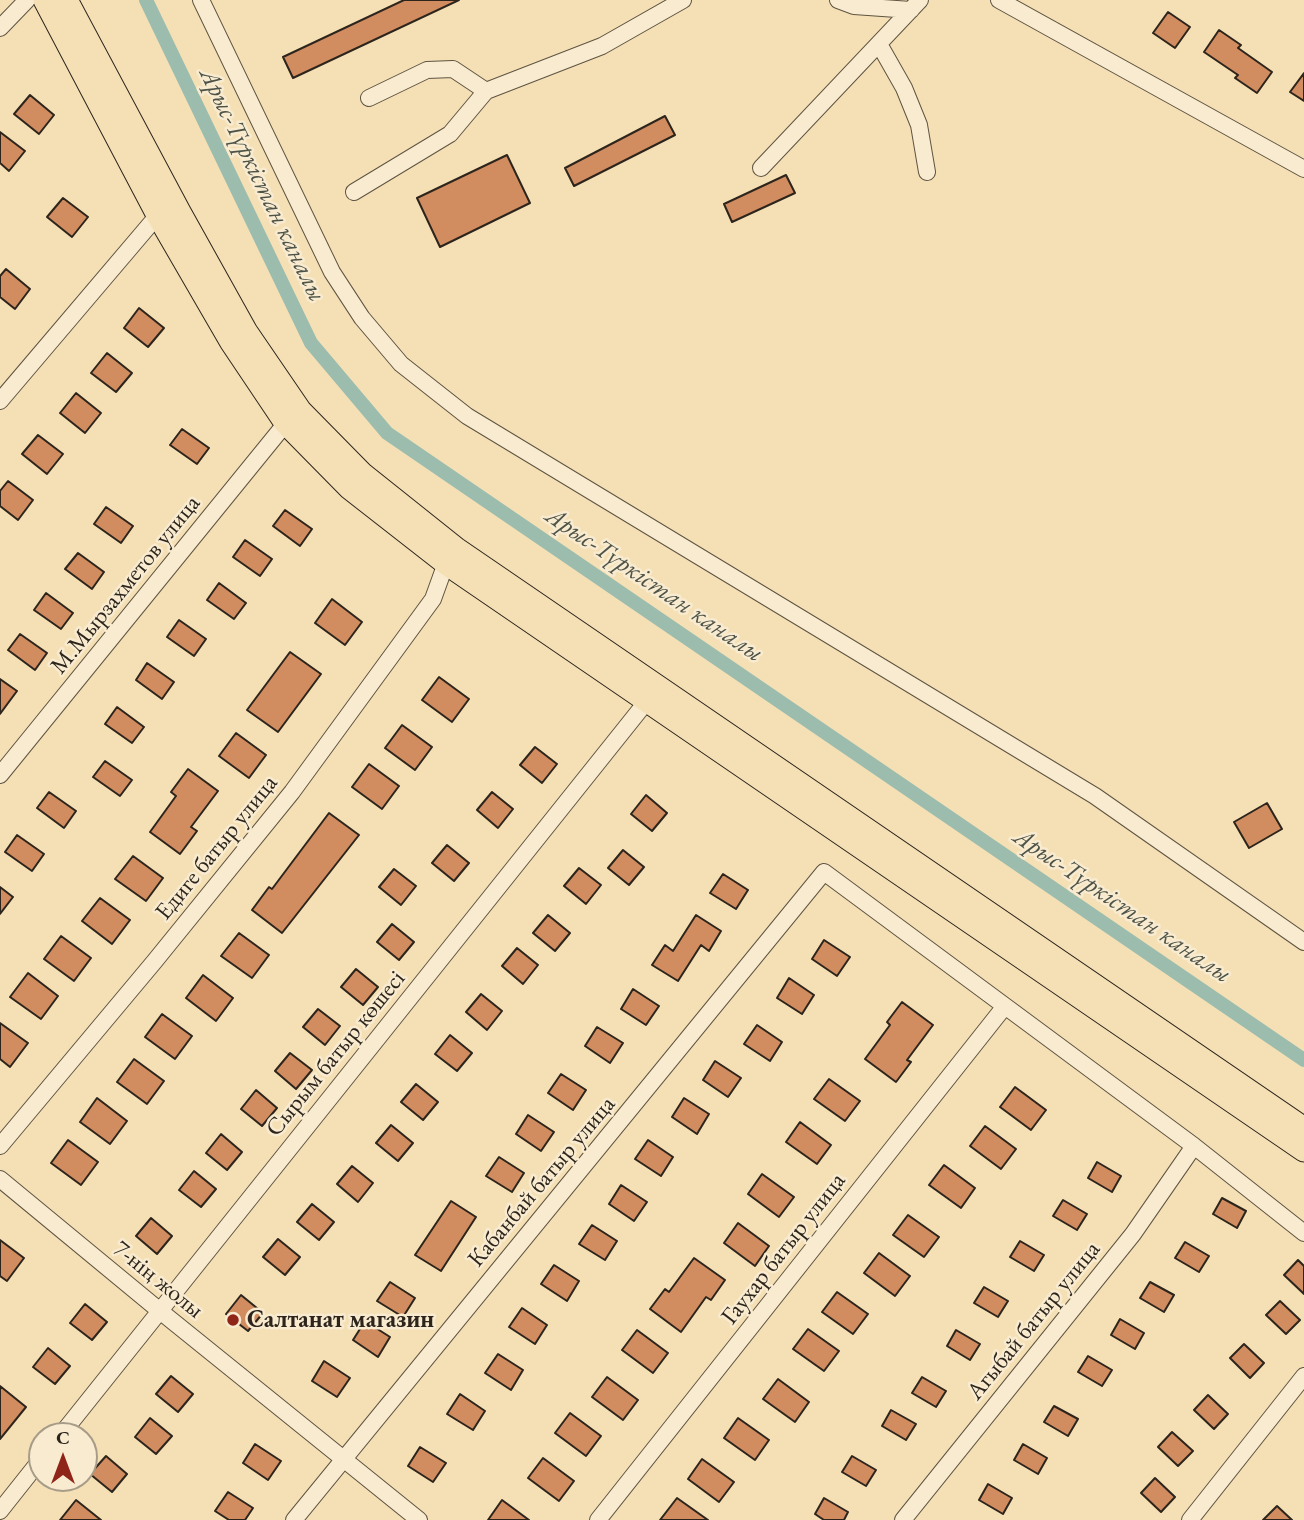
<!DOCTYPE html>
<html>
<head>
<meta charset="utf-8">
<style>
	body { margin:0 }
	#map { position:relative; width:1304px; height:1520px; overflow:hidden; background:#f5e0b6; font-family:"EB Garamond",serif }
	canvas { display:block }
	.north { position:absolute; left:28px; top:1422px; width:70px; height:70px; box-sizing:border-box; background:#f8ebd0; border:2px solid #a79c88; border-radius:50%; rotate:0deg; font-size:19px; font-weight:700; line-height:28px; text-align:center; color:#2d251c }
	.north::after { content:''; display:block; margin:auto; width:24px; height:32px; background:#8f2418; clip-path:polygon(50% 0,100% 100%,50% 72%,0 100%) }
</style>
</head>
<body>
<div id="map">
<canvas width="1304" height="1520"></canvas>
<div class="north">С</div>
</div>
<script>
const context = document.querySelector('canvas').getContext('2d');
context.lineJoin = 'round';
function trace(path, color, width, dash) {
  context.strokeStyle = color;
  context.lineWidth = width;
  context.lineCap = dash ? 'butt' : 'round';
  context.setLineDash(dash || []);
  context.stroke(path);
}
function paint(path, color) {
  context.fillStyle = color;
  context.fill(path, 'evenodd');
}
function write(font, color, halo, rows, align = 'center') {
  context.font = font + ' "EB Garamond",serif';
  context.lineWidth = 5;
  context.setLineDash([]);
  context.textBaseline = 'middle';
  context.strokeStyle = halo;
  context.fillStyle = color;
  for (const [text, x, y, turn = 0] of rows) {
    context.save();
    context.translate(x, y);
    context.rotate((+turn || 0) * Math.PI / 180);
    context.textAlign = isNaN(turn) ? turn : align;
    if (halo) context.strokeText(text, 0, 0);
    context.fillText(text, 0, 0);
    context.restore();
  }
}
const canal = new Path2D(`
	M146 0 311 343 387 433 1304 1060`);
const building = new Path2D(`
	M404 0H459L293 78 283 57Z
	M1168 12 1190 27 1175 48 1153 33Z
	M1219 30 1241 45 1238 48 1272 72 1257 93 1235 78 1238 75 1204 52Z
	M1304 73V101L1290 92Z
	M30 95 54 115 39 134 14 114Z
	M665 116 675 135 574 186 565 168Z
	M0 132 25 151 9 171 0 163Z
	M507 155 530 203 440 247 417 198Z
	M786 175 795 193 732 222 724 204Z
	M63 198 88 217 72 237 47 217Z
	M6 269 30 289 15 309 0 297V276Z
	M139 308 164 328 148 347 124 328Z
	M107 353 132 373 116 392 91 373Z
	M76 393 101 413 85 433 60 413Z
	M182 429 209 448 197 464 170 445Z
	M38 435 63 454 47 474 22 454Z
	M8 481 33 500 18 520 0 506V491Z
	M106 507 133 526 121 543 94 524Z
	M285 510 312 529 300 546 273 526Z
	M245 540 272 559 260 576 233 557Z
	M78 553 104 572 92 589 65 569Z
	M219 583 246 603 234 619 207 600Z
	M46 593 73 613 61 629 34 610Z
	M332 599 362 622 345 645 315 623Z
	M179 620 206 639 194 656 167 637Z
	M20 634 47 653 35 670 8 650Z
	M290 652 321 674 278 732 247 710Z
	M147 663 174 682 162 699 136 680Z
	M439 677 469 699 452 722 422 700Z
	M0 679 17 691 0 714Z
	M117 707 144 727 132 743 105 724Z
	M402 725 432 747 415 770 385 748Z
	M236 733 266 755 249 778 219 756Z
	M535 747 557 764 542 783 520 765Z
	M105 761 132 780 120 796 93 777Z
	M369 764 399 786 382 809 352 787Z
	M188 769 218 791 191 827 197 831 180 854 150 832 176 796 171 792Z
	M49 792 76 811 64 828 37 808Z
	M492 792 513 809 498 828 477 810Z
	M646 795 667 813 652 831 631 814Z
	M1267 803 1282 829 1249 848 1234 822Z
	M329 813 359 835 282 933 252 910 269 887 272 889Z
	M17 835 44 854 32 871 5 852Z
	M447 845 469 863 454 881 432 863Z
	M623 850 644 867 629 885 608 868Z
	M133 856 163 878 146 901 115 879Z
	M579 868 601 885 586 904 564 886Z
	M394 869 416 886 401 905 379 887Z
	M723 874 748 890 736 909 710 893Z
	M0 887 13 897 0 914Z
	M100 898 130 920 112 944 82 921Z
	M548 915 570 933 555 951 533 933Z
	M696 915 721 931 709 951 701 945 678 981 652 965 665 945 673 951Z
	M392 924 414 942 399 960 377 942Z
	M239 933 269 955 252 978 221 956Z
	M61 936 91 958 74 981 44 959Z
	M824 940 850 957 837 976 812 959Z
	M517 948 538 965 523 984 502 966Z
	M356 969 378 987 363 1005 341 987Z
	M28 973 58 996 41 1019 10 997Z
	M203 975 233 998 216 1021 186 998Z
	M789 978 814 995 802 1014 777 998Z
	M633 989 659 1006 646 1025 621 1009Z
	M481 994 502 1011 487 1030 466 1012Z
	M902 1002 933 1025 907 1060 911 1062 896 1082 865 1059 890 1025 887 1022Z
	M318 1009 340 1026 325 1045 303 1027Z
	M162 1014 192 1036 175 1059 145 1037Z
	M0 1023 28 1043 10 1067 0 1059Z
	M757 1025 782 1042 770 1061 744 1044Z
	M597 1027 623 1043 610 1063 585 1046Z
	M450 1035 472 1053 457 1071 435 1054Z
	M290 1053 312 1070 296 1089 275 1071Z
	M134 1059 164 1081 147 1104 117 1082Z
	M715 1061 741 1078 728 1097 703 1080Z
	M561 1074 586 1090 573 1110 548 1093Z
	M829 1079 860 1101 845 1121 814 1099Z
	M416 1084 438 1102 423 1120 401 1102Z
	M1015 1087 1046 1110 1031 1130 1000 1107Z
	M256 1090 277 1108 262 1126 241 1109Z
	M97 1098 127 1121 110 1144 80 1122Z
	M684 1098 709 1114 697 1134 672 1117Z
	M528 1115 554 1132 541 1151 516 1134Z
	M800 1122 831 1145 817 1164 786 1142Z
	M391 1125 413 1143 398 1161 376 1143Z
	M985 1126 1016 1149 1001 1169 970 1146Z
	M221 1134 242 1152 227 1170 206 1153Z
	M68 1140 98 1162 81 1185 51 1163Z
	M648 1140 673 1157 661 1176 635 1159Z
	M499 1157 524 1173 512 1192 486 1176Z
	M1097 1162 1121 1176 1112 1192 1088 1178Z
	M944 1165 975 1188 961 1208 929 1185Z
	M352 1166 373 1183 358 1202 337 1184Z
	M194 1171 216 1189 201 1207 179 1190Z
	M762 1174 794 1197 779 1217 748 1194Z
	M621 1185 647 1202 634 1221 609 1204Z
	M1222 1198 1246 1211 1237 1228 1213 1214Z
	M1063 1200 1087 1214 1077 1230 1053 1216Z
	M451 1201 476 1217 441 1271 415 1255Z
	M312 1204 334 1222 319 1240 297 1222Z
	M908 1215 939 1237 924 1257 893 1235Z
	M151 1218 172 1236 157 1254 136 1236Z
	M738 1223 769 1246 755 1266 724 1243Z
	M592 1225 617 1241 605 1260 579 1244Z
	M278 1239 300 1257 285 1275 263 1257Z
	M0 1240 24 1258 7 1281 0 1276Z
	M1020 1241 1044 1255 1034 1271 1010 1257Z
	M1185 1242 1209 1256 1199 1272 1175 1258Z
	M879 1253 910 1276 895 1296 864 1273Z
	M694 1258 725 1280 711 1300 706 1297 681 1332 650 1309 665 1289 669 1292Z
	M1298 1260 1304 1266V1294L1284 1275Z
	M554 1265 579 1281 567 1301 541 1284Z
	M390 1282 415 1298 403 1317 377 1301Z
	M1150 1282 1174 1295 1164 1312 1140 1298Z
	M984 1287 1008 1301 998 1317 974 1303Z
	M837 1292 868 1314 853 1334 822 1312Z
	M241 1295 263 1313 248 1331 226 1314Z
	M1280 1301 1300 1320 1286 1334 1266 1315Z
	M85 1304 107 1322 92 1340 70 1323Z
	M522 1308 547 1325 535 1344 509 1327Z
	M1120 1319 1144 1333 1135 1349 1111 1335Z
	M365 1321 390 1337 378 1357 353 1340Z
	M808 1329 839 1351 824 1371 793 1349Z
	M637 1330 668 1353 653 1373 622 1350Z
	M956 1330 980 1344 970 1360 947 1346Z
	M1244 1344 1264 1363 1250 1378 1230 1358Z
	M48 1348 70 1366 55 1384 33 1367Z
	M498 1354 523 1370 511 1390 485 1373Z
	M1088 1356 1112 1370 1102 1386 1078 1372Z
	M324 1361 350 1378 337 1397 312 1381Z
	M171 1376 193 1394 178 1412 156 1394Z
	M607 1377 638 1400 623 1420 592 1397Z
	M922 1377 946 1391 936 1407 912 1393Z
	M778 1379 809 1402 795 1422 763 1399Z
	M0 1386 26 1407 0 1439Z
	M460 1394 485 1411 473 1430 447 1414Z
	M1208 1395 1228 1414 1214 1429 1194 1410Z
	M1054 1406 1078 1419 1068 1436 1044 1422Z
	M891 1410 916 1424 906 1440 882 1426Z
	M570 1413 601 1436 586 1456 555 1433Z
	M150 1418 172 1436 156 1454 135 1437Z
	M738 1418 769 1440 755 1460 724 1438Z
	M1172 1432 1193 1451 1178 1466 1158 1447Z
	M255 1444 281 1461 268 1480 243 1463Z
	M1023 1444 1047 1458 1038 1474 1014 1460Z
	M420 1447 446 1463 433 1482 408 1466Z
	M106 1456 127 1474 112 1492 90 1474Z
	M852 1456 876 1470 866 1486 842 1472Z
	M543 1458 574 1481 559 1501 528 1478Z
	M702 1459 734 1482 719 1502 688 1479Z
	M1155 1478 1175 1497 1161 1512 1141 1493Z
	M988 1484 1012 1498 1003 1514 979 1500Z
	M228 1492 253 1508 245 1520H229L215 1511Z
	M677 1498 708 1520H660Z
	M824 1498 848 1512 844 1520H824L815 1514Z
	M76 1500 101 1520H60Z
	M502 1500 529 1520H488Z
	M1277 1506 1292 1520H1263Z`);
const minor = new Path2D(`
	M201 0 332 272 362 318 401 364 467 416 1095 796 1304 942
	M838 0 854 6 911 10
	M999 0 1304 169
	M0 28 27 0
	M879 44 904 88 919 125 927 172
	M369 98 427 70 453 69 486 91
	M761 168 920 0
	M354 192 450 134 486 91 602 46 683 0
	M0 401 158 215
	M0 775 286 423
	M0 1146 154 962 292 792 433 599 446 563
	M0 1179 160 1311 419 1520
	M60 1436 647 701
	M0 1511 42 1458
	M294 1520 824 872 1194 1146 1304 1233
	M598 1520 1005 1006
	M903 1520 1133 1234 1194 1146
	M1190 1520 1304 1376`);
const highway = new Path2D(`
	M45 0 158 215 231 341 286 423 350 488 446 563 1304 1150
	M66 0 179 212 246 332 300 411 362 474 456 549 1304 1129`);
const markers = [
	[233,1320,7,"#8f2418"]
];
const streetNames = [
	["М.Мырзахметов улица",126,585,-51],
	["Едиге батыр улица",217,848,-51],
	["Сырым батыр көшесі",336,1054,-51],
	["Кабанбай батыр улица",542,1182,-50],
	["Гаухар батыр улица",784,1249,-52],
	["7-нің жолы",158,1280,39],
	["Агыбай батыр улица",1034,1321,-51]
];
const poiNames = [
	["Салтанат магазин",247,1320]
];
const waterNames = [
	["Арыс-Түркістан каналы",262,185,64],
	["Арыс-Түркістан каналы",654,585,34],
	["Арыс-Түркістан каналы",1122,906,34]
];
trace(canal, '#9cbdae', 14);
paint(building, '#d18c60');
trace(building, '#2d251c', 2);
trace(minor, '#5f5442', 18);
trace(highway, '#2d251c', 25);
trace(minor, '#f8ebd0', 16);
trace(highway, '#f5e0b6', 23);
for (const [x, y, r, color] of markers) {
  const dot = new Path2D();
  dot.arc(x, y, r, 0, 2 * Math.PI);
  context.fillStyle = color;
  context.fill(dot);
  trace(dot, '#f8ebd0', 2.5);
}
write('24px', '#2d251c', '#f8ebd0', streetNames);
write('bold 24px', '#2d251c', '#f8ebd0', poiNames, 'left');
write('italic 26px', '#4e5348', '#f8ebd0', waterNames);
</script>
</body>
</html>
